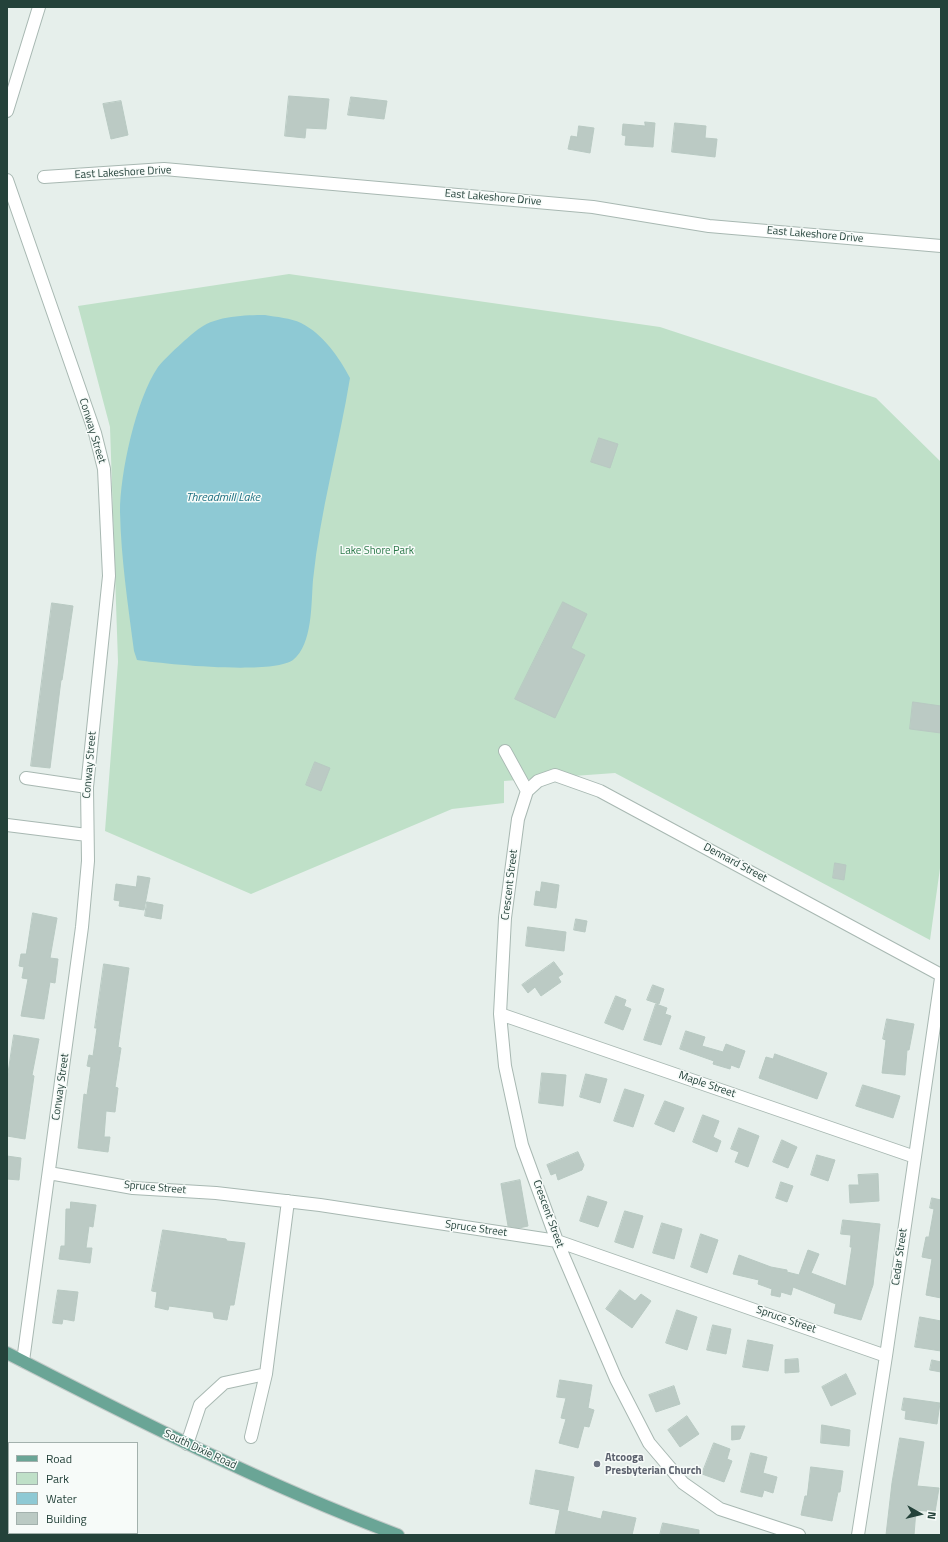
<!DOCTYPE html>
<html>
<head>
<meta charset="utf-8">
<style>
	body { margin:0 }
	#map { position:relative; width:948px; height:1542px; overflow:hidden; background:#e6efeb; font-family:"Titillium Web",sans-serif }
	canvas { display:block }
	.frame { position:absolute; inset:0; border:8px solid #24423a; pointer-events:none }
	.legend { position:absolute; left:8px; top:1442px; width:130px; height:92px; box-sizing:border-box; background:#f7fbf9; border:1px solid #a3b1ad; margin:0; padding:5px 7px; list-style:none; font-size:12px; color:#24423a }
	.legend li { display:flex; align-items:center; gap:8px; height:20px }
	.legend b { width:20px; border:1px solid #a3b1ad }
	.north { position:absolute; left:900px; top:1494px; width:40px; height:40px; -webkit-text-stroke:3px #f7fbf9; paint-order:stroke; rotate:98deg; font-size:11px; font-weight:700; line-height:16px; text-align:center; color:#24423a }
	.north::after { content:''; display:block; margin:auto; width:14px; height:18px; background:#24423a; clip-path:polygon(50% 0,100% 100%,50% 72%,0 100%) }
</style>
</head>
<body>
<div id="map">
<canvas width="948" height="1542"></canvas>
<div class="frame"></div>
<ul class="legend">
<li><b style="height:5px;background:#6aa596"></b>Road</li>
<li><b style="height:11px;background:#bfe0c8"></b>Park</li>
<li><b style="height:11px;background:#8ec9d4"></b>Water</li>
<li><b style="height:11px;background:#bbcac4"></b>Building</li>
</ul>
<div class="north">N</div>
</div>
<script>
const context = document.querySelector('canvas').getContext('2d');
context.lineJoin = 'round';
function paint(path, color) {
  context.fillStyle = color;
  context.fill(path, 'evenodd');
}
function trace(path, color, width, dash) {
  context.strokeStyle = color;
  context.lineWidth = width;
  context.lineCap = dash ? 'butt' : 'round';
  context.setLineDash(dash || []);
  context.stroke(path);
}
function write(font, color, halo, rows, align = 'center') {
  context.font = font + ' "Titillium Web",sans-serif';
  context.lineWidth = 3;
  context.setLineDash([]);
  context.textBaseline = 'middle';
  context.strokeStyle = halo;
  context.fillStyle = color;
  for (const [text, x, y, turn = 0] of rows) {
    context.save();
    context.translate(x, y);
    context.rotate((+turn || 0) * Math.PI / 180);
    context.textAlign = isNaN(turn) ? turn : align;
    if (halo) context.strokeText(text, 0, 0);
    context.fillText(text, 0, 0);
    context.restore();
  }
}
const green = new Path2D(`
	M289 274 660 327 876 398 941 462V861L930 940 615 773 504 781V803L452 809 251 894 105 831 118 662 110 427 78 306Z`);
const water = new Path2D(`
	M265 315C276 317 291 318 301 323 323 334 339 357 350 378 339 445 320 512 313 580 311 603 313 644 293 660 272 675 165 664 137 660L134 651C128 605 121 558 120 512 120 473 136 399 158 367 165 358 191 334 200 328 216 316 246 315 265 315Z`);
const building = new Path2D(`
	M289 96 329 99 326 129 306 128 305 138 285 136Z
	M351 97 387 101 384 119 348 115Z
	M121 101 128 135 111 139 103 104Z
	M645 122 655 123 653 147 625 145 626 136 622 135 623 124 645 126Z
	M675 123 706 126 705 138 717 139 715 157 672 152Z
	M579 126 594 128 590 153 568 149 571 136 577 137Z
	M599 438 618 444 610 468 591 462Z
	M563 602 587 614 571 648 585 655 555 718 515 699Z
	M52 603 73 606 62 680H61L50 768 31 766Z
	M913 702 941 706V733L910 729Z
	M315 762 330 768 321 791 306 785Z
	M835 863 846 865 844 880 833 878Z
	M138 876 150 878 144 910 119 906 120 901 114 900 116 884 136 887Z
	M542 882 559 885 556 908 534 905 536 891 540 892Z
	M147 902 163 905 161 919 145 916Z
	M33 913 57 918 50 958 58 959 55 983 50 982 44 1019 21 1016 28 979 22 978 24 967 19 966 21 954H26Z
	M576 919 587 921 585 932 574 930Z
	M528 927 566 932 564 951 526 946Z
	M554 962 563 974 558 977 561 982 541 996 535 987 528 993 522 985Z
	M104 964 129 968 118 1047 121 1048 115 1087 118 1088 115 1112 106 1111 104 1137H110L108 1152 78 1148 84 1094 87 1095 91 1067 87 1066 89 1055 93 1056 97 1028H95Z
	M653 985 664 989 659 1004 647 1000Z
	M616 996 626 1000 624 1006 631 1009 623 1030 605 1023Z
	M656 1004 667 1008 665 1014 671 1016 661 1045 644 1040Z
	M887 1019 914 1024 909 1050H907L905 1075 882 1073 886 1040 883 1039Z
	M686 1031 705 1037 702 1046 723 1052 726 1044 745 1051 739 1068 731 1065 730 1069 713 1064 714 1061 680 1049Z
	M14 1035 39 1039 32 1075 34 1076 25 1139 7 1136V1080Z
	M775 1054 827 1073 817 1099 759 1078 766 1057 773 1059Z
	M542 1073 566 1075 563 1106 539 1103Z
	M586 1074 607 1079 600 1103 580 1097Z
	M863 1085 900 1096 893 1118 856 1106Z
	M625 1089 644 1095 633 1127 614 1121Z
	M665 1101 684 1108 674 1132 655 1124Z
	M703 1115 719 1121 713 1137 721 1141 717 1152 693 1142Z
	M739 1128 759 1136 748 1167 735 1162 739 1152 731 1149Z
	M782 1140 797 1147 788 1168 773 1162Z
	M578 1152 584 1165 582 1170 558 1180 556 1173 551 1175 547 1165Z
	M817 1155 835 1160 828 1181 811 1175Z
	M7 1156 21 1158 19 1180 7 1179Z
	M878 1174 879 1201 850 1203 849 1185H859L858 1175Z
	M520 1180 528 1226 519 1228 508 1226 501 1184Z
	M781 1182 793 1186 787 1202 776 1198Z
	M588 1196 607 1202 598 1227 580 1221Z
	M932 1198 941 1200V1298L926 1295 932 1259 922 1257 926 1237H929L934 1209 930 1208Z
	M71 1202 96 1205 93 1227 89 1226 86 1248H92L90 1263 59 1259 61 1246H65L66 1209H70Z
	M625 1211 643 1216 633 1248 615 1242Z
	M843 1220 880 1224 873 1285 861 1320 834 1313 836 1304 793 1287 791 1295 781 1292 780 1297 771 1295 772 1289 758 1284 759 1280 733 1274 739 1255 771 1267 787 1270V1272L799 1275 808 1250 819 1254 811 1273 846 1286 852 1247H850L851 1235 841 1234Z
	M662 1223 682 1229 674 1259 653 1253Z
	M163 1230 226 1239 227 1241 245 1243 234 1305H230L227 1320 214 1318 213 1312 169 1306 168 1310 155 1307 157 1292 152 1291Z
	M701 1234 718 1240 707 1273 691 1267Z
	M58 1290 78 1292 74 1321 63 1319 62 1324 53 1323Z
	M620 1290 635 1301 641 1294 651 1301 632 1328 606 1309Z
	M677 1310 697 1317 687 1350 666 1343Z
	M920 1317 941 1321V1351L915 1347Z
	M713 1325 731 1329 726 1354 707 1350Z
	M748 1340 773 1345 768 1371 743 1367Z
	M798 1359 799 1372 785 1373V1360Z
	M932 1360 941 1362V1372L930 1370Z
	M846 1374 856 1394 831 1406 822 1387Z
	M560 1380 592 1385 588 1408 594 1410 589 1427 584 1426 578 1448 559 1443 566 1419 561 1418 566 1398 557 1397Z
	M674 1386 680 1404 656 1412 649 1395Z
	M904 1398 940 1403 937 1424 905 1419 906 1411 902 1410Z
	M687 1416 699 1434 680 1447 668 1430Z
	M822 1425 850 1430 849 1446 821 1443Z
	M732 1426H745L740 1439 732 1440Z
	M900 1438 924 1442 917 1486 939 1488 935 1512 916 1510 914 1535H886L892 1483Z
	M714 1443 730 1449 727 1459 732 1461 724 1482 702 1474Z
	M751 1453 767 1457 763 1473 777 1477 773 1493 764 1490 762 1497 741 1492Z
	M811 1467 843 1471 840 1492H838L832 1521 801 1515 805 1496H807Z
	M536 1470 574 1477 567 1511 601 1519 603 1511 636 1518 632 1535H555L560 1510 530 1504Z
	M663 1523 699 1530V1535H660Z`);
const minor = new Path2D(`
	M7 111 39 7
	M44 177 164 169 593 207 709 226 941 246
	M7 180 95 433 104 469 109 576 87 787 88 861 82 927 23 1361
	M505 751 527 791
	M26 778 87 787
	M7 825 87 835
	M500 1014 915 1157
	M49 1173 133 1188 216 1193 320 1205 557 1241 886 1356
	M251 1437 266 1374 288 1201
	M187 1444 200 1405 224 1383 266 1374
	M799 1535 720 1509 683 1483 649 1443 616 1379 557 1241 522 1145 505 1066 500 1014 505 918 518 819 527 791 538 781 555 775 600 791 941 975
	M858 1535 886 1356 941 978`);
const major = new Path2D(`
	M7 1353C135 1419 263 1484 398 1535`);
const markers = [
	[597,1464,4,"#6b7280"]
];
const streetNames = [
	["East Lakeshore Drive",123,173,-3],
	["East Lakeshore Drive",493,198,5],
	["East Lakeshore Drive",815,235,5],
	["Conway Street",92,431,73],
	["Conway Street",90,765,-85],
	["Dennard Street",735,863,28],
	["Crescent Street",510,885,-83],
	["Maple Street",707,1085,19],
	["Conway Street",61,1087,-82],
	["Spruce Street",155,1188,5],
	["Crescent Street",548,1214,70],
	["Spruce Street",476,1229,8],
	["Cedar Street",900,1257,-82],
	["Spruce Street",786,1320,19],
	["South Dixie Road",200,1450,25]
];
const parkNames = [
	["Lake Shore Park",377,551]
];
const worshipNames = [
	["Atcooga",605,1458],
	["Presbyterian Church",605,1471]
];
const waterNames = [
	["Threadmill Lake",223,498]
];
paint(green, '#bfe0c8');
paint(water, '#8ec9d4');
paint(building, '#bbcac4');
trace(building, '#b8c9c2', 1);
trace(minor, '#a8b8b2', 14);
trace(major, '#c2cac8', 14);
trace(minor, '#fff', 12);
trace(major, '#6aa596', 12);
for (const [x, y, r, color] of markers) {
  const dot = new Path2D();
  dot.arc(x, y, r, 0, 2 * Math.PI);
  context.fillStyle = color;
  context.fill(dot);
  trace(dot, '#f7fbf9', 1.5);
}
write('11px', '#24423a', '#f7fbf9', streetNames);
write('11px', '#2d7a4b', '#f7fbf9', parkNames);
write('bold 11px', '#5b616d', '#f7fbf9', worshipNames, 'left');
write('italic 12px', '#1c6f80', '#f7fbf9', waterNames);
</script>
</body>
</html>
